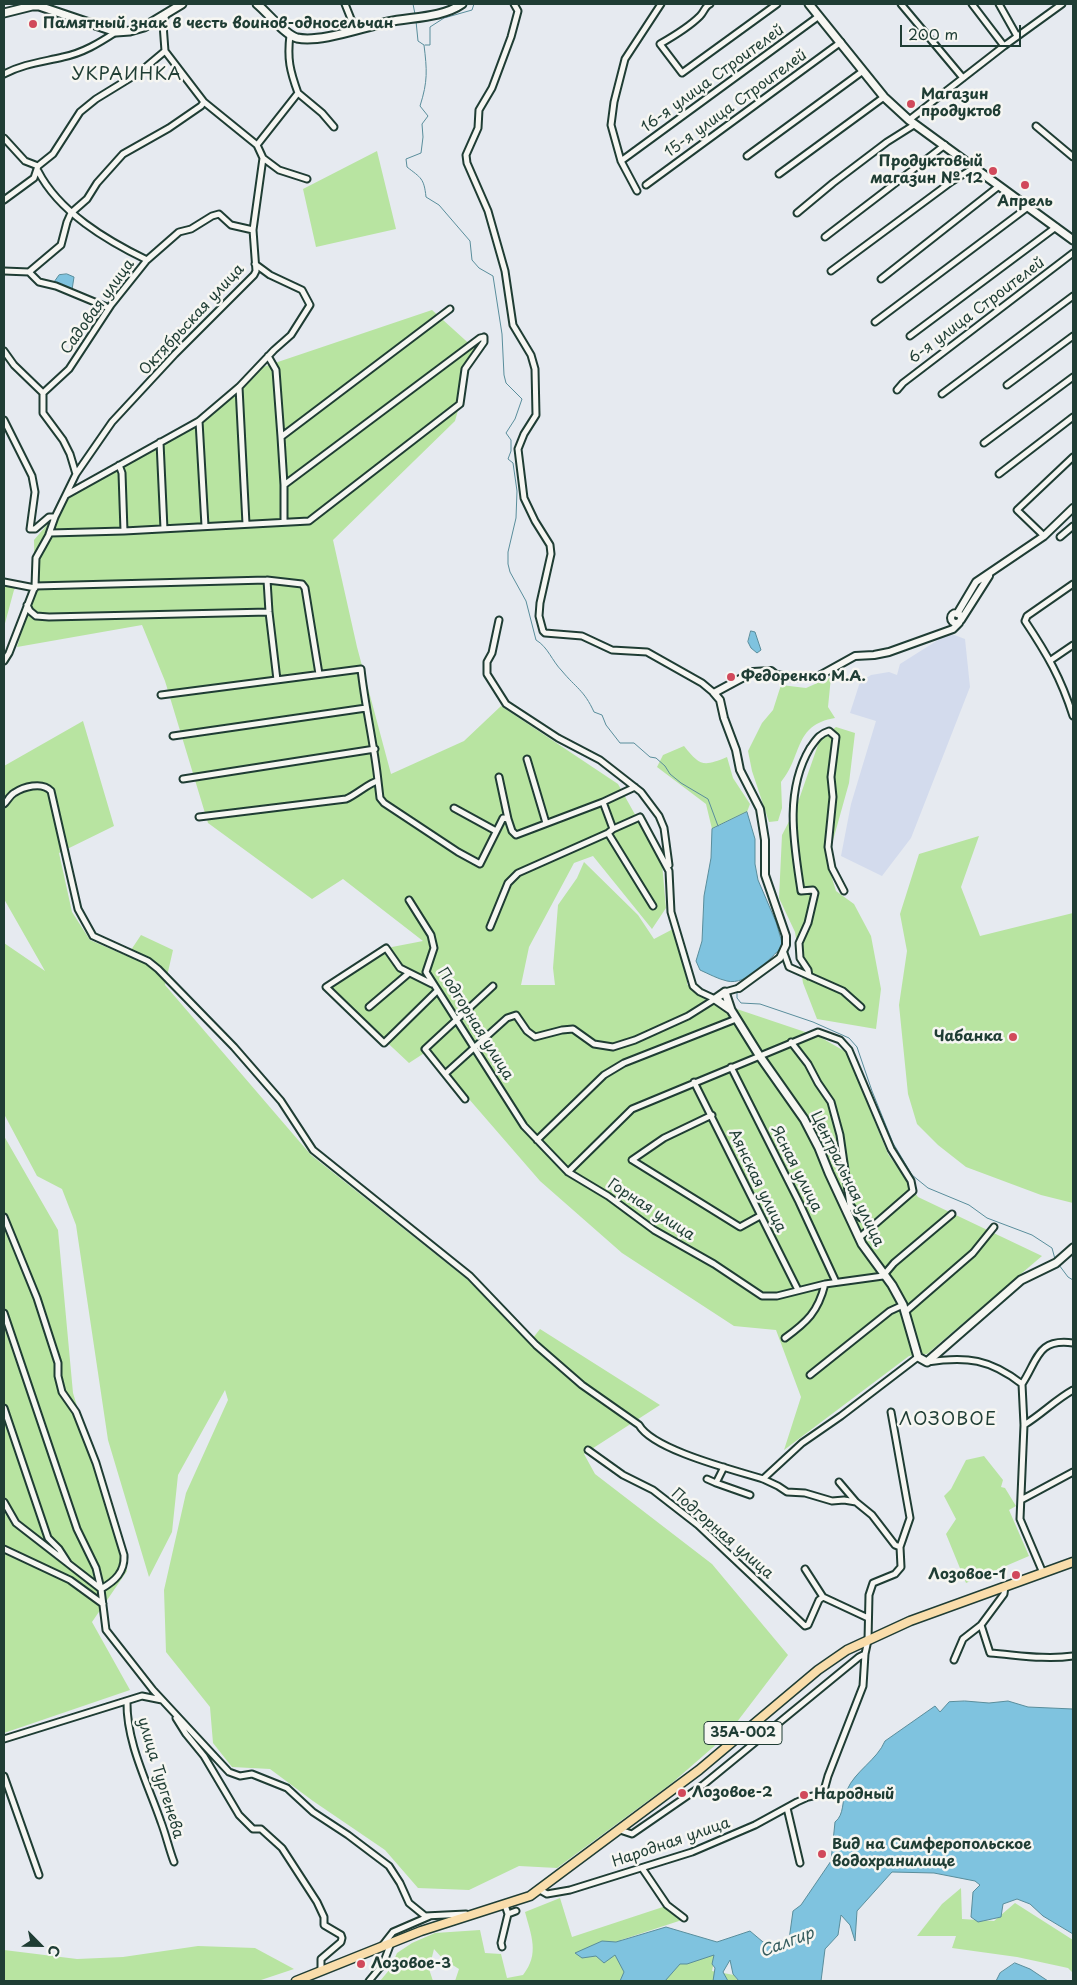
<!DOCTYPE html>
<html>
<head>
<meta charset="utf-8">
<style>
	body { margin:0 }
	#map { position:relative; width:1077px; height:1985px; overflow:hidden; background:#e6eaf0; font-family:"Playpen Sans",sans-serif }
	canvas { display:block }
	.frame { position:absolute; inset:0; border:5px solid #1f3d34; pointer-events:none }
	.north { position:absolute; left:15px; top:1920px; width:50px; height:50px; -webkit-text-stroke:4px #f6f6f2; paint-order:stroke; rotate:113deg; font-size:14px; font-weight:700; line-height:20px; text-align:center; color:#1f3d34 }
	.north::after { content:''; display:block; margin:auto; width:18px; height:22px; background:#1f3d34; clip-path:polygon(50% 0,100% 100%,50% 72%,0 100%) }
	.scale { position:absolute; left:900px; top:25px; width:121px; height:22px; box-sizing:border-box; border:2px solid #1f3d34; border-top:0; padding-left:6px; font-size:15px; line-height:18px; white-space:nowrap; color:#1f3d34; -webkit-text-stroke:4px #f6f6f2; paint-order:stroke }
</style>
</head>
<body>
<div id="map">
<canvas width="1077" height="1985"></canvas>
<div class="frame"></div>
<div class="north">С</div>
<div class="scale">200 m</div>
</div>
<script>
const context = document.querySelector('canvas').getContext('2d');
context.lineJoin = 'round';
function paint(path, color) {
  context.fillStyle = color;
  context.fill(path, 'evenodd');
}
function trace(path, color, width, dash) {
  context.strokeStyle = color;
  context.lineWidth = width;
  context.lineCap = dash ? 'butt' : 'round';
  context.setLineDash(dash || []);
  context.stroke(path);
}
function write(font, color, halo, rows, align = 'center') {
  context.font = font + ' "Playpen Sans",sans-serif';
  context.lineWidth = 5;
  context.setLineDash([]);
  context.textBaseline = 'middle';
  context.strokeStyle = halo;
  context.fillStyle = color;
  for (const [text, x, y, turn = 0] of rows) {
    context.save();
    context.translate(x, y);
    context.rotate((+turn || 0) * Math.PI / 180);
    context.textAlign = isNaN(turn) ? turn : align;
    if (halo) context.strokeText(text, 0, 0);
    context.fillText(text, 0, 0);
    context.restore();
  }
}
const built = new Path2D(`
	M949 633 965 639 970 687 911 838 882 876 841 856 851 804 876 721 850 713 860 682 871 675 889 672 897 675 900 664Z`);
const green = new Path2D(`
	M377 151 396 229 316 247 303 189Z
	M432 310 475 349 455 421 333 540 357 647 391 774 464 741 501 706 618 784 662 863 666 908 652 929 593 856 574 863 529 947 521 985H555L553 968 558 905 577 878 584 862 638 915 654 939 673 929 687 980V985L690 984 694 991 705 999V1002L681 1017 716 1002 820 1037 846 1052 888 1154 918 1197 1042 1256 927 1354 909 1356 784 1450 801 1397 776 1330 734 1326 622 1253 540 1181 449 1076 429 1050 409 1063 329 988 392 947 423 941 343 879 312 899 208 823 165 681 142 625 17 647 35 586 34 540 72 495 155 450 199 421 263 367Z
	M4 582 18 585 14 590 4 627Z
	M831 677 828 707 835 718C793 725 803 756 781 782L782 808 778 821 769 822 752 771 748 751 762 723 773 710 781 685 806 688Z
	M83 721 114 826 59 853 72 912 90 940 127 956 141 935 173 950 165 985 311 1155 468 1280 529 1343 540 1329 660 1405 584 1454 595 1474 712 1564 788 1655 727 1735 672 1783 557 1868 519 1866 469 1890 418 1888 385 1850 313 1801 270 1769 232 1767 213 1743 210 1707 166 1652 164 1590 186 1493 228 1400 225 1390 178 1475 172 1532 149 1577 108 1440 76 1225 62 1189 37 1176 4 1114V943L45 971 4 899V766Z
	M836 727 855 733 849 783 827 862 836 891 854 904 871 936 881 989 876 1029 817 1019 803 983 795 932 779 898 782 835 796 808 820 739Z
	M684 746C700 766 703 767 727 757L733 778 750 804 747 812 712 829 706 804 657 767 663 755Z
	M979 836 961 887 980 936 1073 913V1203L1041 1195 966 1167 938 1145 917 1124 908 1094 899 1005 907 951 900 914 919 854Z
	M4 1136 58 1230 73 1393 127 1571 92 1622 130 1690 4 1733Z
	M984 1456 1003 1480 1001 1487 1005 1488 1016 1506 1009 1510 1029 1556 966 1583 946 1534 956 1519 944 1496 951 1489 966 1460Z
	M961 1888 962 1919 994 1921 1015 1903 1073 1940V1973L1068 1968 1017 1957 952 1948 956 1936H917L942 1904Z
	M560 1898 572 1937 672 1904 685 1919 621 1940 633 1967 716 1951 712 1971 734 1975 738 1981H455L459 1969 443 1959 434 1949 429 1969 433 1981H380L390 1969 397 1953 412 1943 435 1933 480 1930 485 1953 501 1954 507 1978 523 1975C540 1954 531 1935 525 1912Z
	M198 1946 255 1948 294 1969 258 1981H4V1950L77 1959 123 1957Z`);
const water = new Path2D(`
	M67 274 74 277 72 290 54 282 59 275Z
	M751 631 755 632 761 650 757 653 751 648 748 642Z
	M747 812 755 839V864L758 880 776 922 783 946C769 959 747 986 727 981 718 979 709 974 700 970L696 961 702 941 704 896 711 858 712 829Z
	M965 1701 989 1703 1008 1701 1028 1707 1073 1709V1934L1043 1916 1030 1904 1017 1899 1003 1904 1001 1917 978 1922 971 1917 973 1892 980 1885 975 1881 934 1873 892 1872 857 1911 855 1941 850 1925 841 1915 838 1935 825 1949 821 1981H739L733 1974 730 1960 723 1972 728 1981H713L715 1968 712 1964 714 1955 687 1964H680L665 1981H620L624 1972 615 1955 604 1963 596 1956 582 1958 575 1953 602 1941 616 1942 666 1927 717 1942 750 1931 763 1942 788 1947 793 1911 801 1905 831 1861 835 1822C845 1814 841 1801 847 1790 855 1771 877 1760 885 1741L935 1706 940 1712 949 1702Z
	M1015 1963 1030 1969 1048 1981H996L1000 1973Z`);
const stream = new Path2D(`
	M413 4 415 14
	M416 21 418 41 424 45C427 70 428 81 420 106L428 116 422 124 423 137 421 153 406 159 407 167C421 178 424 178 426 197L439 205 470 241 472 260 479 268 493 276 502 334 504 375 506 383 522 399 515 419 506 433 511 440V451L508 459 513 463 517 491 516 518 508 552V564L510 572 526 601 536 640C548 647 552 661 562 671 576 688 584 690 594 712L602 715 606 725 620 743H634L650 757 656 758 665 766 670 774 681 783 708 799 718 826
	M425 45H430V27L444 18 472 10 474 4
	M737 990V998L741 1003 760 1004 813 1022 849 1038 857 1047 872 1091 893 1143 912 1175 928 1188 969 1205 987 1218 1032 1235 1052 1248 1055 1259
	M1059 1265 1068 1277 1073 1280`);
const minor = new Path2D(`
	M345 4 355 29
	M514 4 518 11 511 37 492 88 479 110 478 128 466 155 467 163 488 211 505 271 513 325 531 355 535 369 536 415 524 434 518 449 524 498 535 521 550 545 551 554 540 603 539 616 543 631 545 633 582 636 612 650 647 652 702 683 714 693
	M710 4C705 6 704 12 700 16 689 27 674 36 660 44L682 73 777 4
	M901 4 963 78
	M972 4 1004 46
	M999 4 1017 36
	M166 14 163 24 165 51 204 102 257 145
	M4 74C23 64 42 62 63 57 83 53 99 43 116 32
	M298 93 322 113 334 127
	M909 120 1004 46 1062 4
	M1036 126 1073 157
	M4 138 25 161 38 166
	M747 156 863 71
	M263 158 279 170 307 179
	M621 161 819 16
	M38 171C59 212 106 240 147 260
	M779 174 884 97
	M646 185 841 42
	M637 191 621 161 611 125 614 102 625 59 661 4
	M4 200 34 178 38 166 53 154 80 112 96 99 140 72 165 51
	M797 213 833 183 887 142 914 125
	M825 237 945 145
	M4 271 29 272 39 282 56 286 109 308
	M831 271 951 182 975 167
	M29 272 61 245 67 222 71 213 87 199 97 183 123 154 169 128 201 106 204 102
	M881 279 999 186
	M450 309 281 437 284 485 480 338 484 337
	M875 322 1028 207
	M910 336 1056 227
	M4 351 14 365 43 393
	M268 356 276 370 281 437
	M1007 385 1073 336
	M239 387 246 524
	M897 390 903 383 1073 253
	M43 393 69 369 111 305 147 260 179 232 191 229 212 216 219 214 231 225 253 230
	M43 393V413L63 440 70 454 76 474
	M942 394 1073 296
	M4 420 32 476 35 492 30 529H35L49 517H55
	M199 421 205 526
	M160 442 164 529
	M984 443 1073 377
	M119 465 122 473 124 531
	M999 474 1073 417
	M284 485V522
	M66 495 199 421 239 387 274 350 291 335 310 305 302 290 270 275 255 264
	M49 534 55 517 76 474 112 422 175 354 254 275 256 271 253 230 263 158 257 145 298 93C290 71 287 59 290 35
	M1044 536 1017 510 1073 457
	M1060 537 1073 526
	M267 580 269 612 277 680
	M4 582 35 588
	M1073 584 1027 616 1025 621C1047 654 1061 678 1073 716
	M27 605 30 611 36 616 49 617 269 612
	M499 620 492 653 487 662V674L506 704 558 738 600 760 641 792 659 816 664 828 669 865
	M1051 660 1073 645
	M4 661 9 653 35 586
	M319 674 305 588 302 584 267 580 35 586 36 558 50 533 124 531 309 521 460 404 465 369 484 342V337
	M161 695 361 669C365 707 374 743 378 781 370 782 356 795 346 799L199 817
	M173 736 366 708
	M527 759 546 823
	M499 777 508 819
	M183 779 375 749
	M378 781 380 798 384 803 458 852 480 864 503 818 508 819 512 831 516 835 603 802 613 829 640 817 669 871 671 912 693 986 700 992 715 999
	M603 802 635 787
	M4 804C7 802 9 796 14 793 23 787 42 781 51 791L78 909 93 936 148 961 158 969 234 1047 281 1101 313 1150 470 1276 536 1345 582 1385 639 1425C653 1450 734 1470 763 1479L778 1486 787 1492 805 1493 832 1501 844 1500 856 1502 872 1515 895 1545 900 1547
	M454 808 496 831
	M608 833 653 906
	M409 900 431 935 434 948 426 972 524 1126 568 1172 608 1196 654 1230 714 1264 762 1296H777L825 1284 883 1276 894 1263 952 1214
	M490 927 508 883 518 873 608 833 613 829
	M784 953 789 967 843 991 861 1007
	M809 976 808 970 800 958 799 943 808 923 815 893 813 890 801 891C794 844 784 792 810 748 816 740 819 734 829 731L836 737 831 777 833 797 828 847 832 868 844 891
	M432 984 400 968 386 948 326 987 384 1043 437 991
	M725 992 739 988
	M369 1007 409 973
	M791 1042 808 1064 818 1083 831 1102 840 1135 850 1205 847 1212
	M731 1067 799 1202 836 1282
	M445 1074 507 1018 516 1015 527 1031 535 1037 562 1030 573 1029 594 1044 613 1047 635 1040 688 1016 715 999
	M694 1082 798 1290
	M465 1099 425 1049 493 986
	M712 1115 664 1138 632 1160 740 1227 760 1216
	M537 1140 604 1075 624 1063 736 1019
	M568 1172 632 1109 818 1032 840 1040 849 1050 891 1149 911 1181 913 1191 859 1238
	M850 1205 861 1218
	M4 1217 37 1298 58 1363V1376L62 1392 76 1412 96 1463 124 1555C125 1572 115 1581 101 1589
	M905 1312 973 1253 994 1227
	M4 1313 77 1529 96 1568 101 1589 106 1630 153 1690 229 1772 240 1776 252 1774 287 1788 313 1812 348 1835 389 1866 400 1883 409 1903 425 1916 466 1914
	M785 1338C807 1322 818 1312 825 1284
	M927 1362C967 1356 990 1359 1022 1384L1024 1425 1020 1519 1043 1573
	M810 1375 890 1311 903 1305
	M1022 1384C1038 1360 1037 1338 1073 1343
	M4 1408 48 1538 59 1549 68 1563
	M1024 1425C1042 1414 1055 1400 1073 1390
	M588 1450 623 1475 653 1490 698 1525 805 1626 808 1625 819 1600 823 1597
	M707 1479 716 1483 724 1467
	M763 1479 802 1443 841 1416 918 1357
	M839 1482 856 1502
	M716 1483 750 1495
	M1021 1500 1073 1472
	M4 1502 16 1523 101 1589
	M4 1549 70 1580 103 1604
	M805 1569 823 1597 868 1618
	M1005 1586 1004 1594 981 1625 990 1653C1018 1655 1045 1660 1073 1656
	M954 1660 963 1639 981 1625
	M127 1701C126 1742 148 1784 161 1822 166 1835 169 1849 174 1862
	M176 1718 186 1734 204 1756 239 1815 253 1829H261L282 1848 317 1902 324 1917V1925L341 1935 342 1938 341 1942 321 1959V1971
	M4 1739 142 1696 162 1700
	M4 1776 39 1875
	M787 1808 800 1863
	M620 1830 632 1834 703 1785 859 1657 865 1654
	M642 1868 667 1905 684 1918
	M540 1890 547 1894 570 1890 692 1852 755 1825 797 1802 808 1797 823 1794 828 1776 863 1686 865 1654 868 1640 869 1595 873 1583 895 1574 901 1567 900 1547 910 1518 891 1412
	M508 1914 516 1911
	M382 1946 393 1932 430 1916
	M502 1947 501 1943 508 1914 505 1905
	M369 1981 383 1964 391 1943`);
const tertiary = new Path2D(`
	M951 618a5 5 0 1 1 10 0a5 5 0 1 1-10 0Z
	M957 614 976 582 1044 536 1073 508
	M961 620 989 576
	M739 988 780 958 786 945V936L765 875V840L760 809 740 770 736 750 724 718 720 700 714 693 753 672 771 671 776 675 797 678 819 676 855 656 874 655 889 652 953 629 959 623`);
const secondary = new Path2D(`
	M257 4C268 13 285 35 297 38 321 43 363 27 388 22 411 17 442 18 462 4
	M809 4 884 97 909 120 1073 240
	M4 13 32 6H39L116 32 130 31 144 27 182 4
	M731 1010 725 992 715 999 731 1010 759 1055 804 1119 819 1148 829 1173 862 1244 892 1285 903 1305 918 1357 927 1362 1021 1280 1056 1263 1073 1248`);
const primary = new Path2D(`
	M296 1981 421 1931 530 1896 699 1770 818 1670 847 1650 910 1621 1073 1562`);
const markers = [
	[33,24,5,"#d1495b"],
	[911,104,5,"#d1495b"],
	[993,171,5,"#d1495b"],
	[1025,185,5,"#d1495b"],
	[731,677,5,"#d1495b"],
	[1013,1037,5,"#d1495b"],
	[1016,1575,5,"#d1495b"],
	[682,1793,5,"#d1495b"],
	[804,1795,5,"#d1495b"],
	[822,1854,5,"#d1495b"],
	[361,1964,5,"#d1495b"]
];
const shields = [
	[743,1733,78]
];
const shieldNames = [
	["35А-002",743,1733]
];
const poiNames = [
	["Памятный знак в честь воинов-односельчан",43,24],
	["Магазин",921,95],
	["продуктов",921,112],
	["Продуктовый",983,162,"right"],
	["магазин № 12",983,179,"right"],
	["Апрель",1025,202,"center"],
	["Федоренко М.А.",741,677],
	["Чабанка",1003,1037,"right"],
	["Лозовое-1",1006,1575,"right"],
	["Лозовое-2",692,1793],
	["Народный",814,1795],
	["Вид на Симферопольское",832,1845],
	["водохранилище",832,1862],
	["Лозовое-3",371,1964]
];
const streetNames = [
	["16-я улица Строителей",713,79,-36],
	["15-я улица Строителей",736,104,-36],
	["Садовая улица",98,307,-54],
	["6-я улица Строителей",977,311,-37],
	["Октябрьская улица",192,320,-47],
	["Подгорная улица",475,1024,58],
	["Ясная улица",796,1169,63],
	["Центральная улица",847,1179,64],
	["Аянская улица",757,1181,64],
	["Горная улица",651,1210,33],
	["Подгорная улица",722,1534,41],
	["улица Тургенева",160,1778,73],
	["Народная улица",671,1843,-19]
];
const waterNames = [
	["Салгир",787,1943,-21]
];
const quarterNames = [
	["УКРАИНКА",127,75],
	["ЛОЗОВОЕ",948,1420]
];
paint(built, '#d3dbed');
paint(green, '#b8e4a1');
paint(water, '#7fc3df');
trace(water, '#598d9b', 1);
trace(stream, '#598d9b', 1);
trace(minor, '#1f3d34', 9);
trace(tertiary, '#1f3d34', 10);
trace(secondary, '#1f3d34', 11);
trace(primary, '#1f3d34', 11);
trace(minor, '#f6f6f2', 5);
trace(tertiary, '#f6f6f2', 6);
trace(secondary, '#f6f6f2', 7);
trace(primary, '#f9ddab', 8);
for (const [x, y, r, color] of markers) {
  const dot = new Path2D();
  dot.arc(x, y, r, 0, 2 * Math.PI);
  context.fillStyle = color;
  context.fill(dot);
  trace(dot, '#f6f6f2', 2);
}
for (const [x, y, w] of shields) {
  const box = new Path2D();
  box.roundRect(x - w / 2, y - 11.5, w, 23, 4);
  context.fillStyle = '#f6f6f2';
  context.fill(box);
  trace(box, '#1f3d34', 1);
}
write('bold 14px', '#1f3d34', null, shieldNames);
write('bold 15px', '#1f3d34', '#f6f6f2', poiNames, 'left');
write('15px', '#1f3d34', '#f6f6f2', streetNames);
write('italic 16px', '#375e5f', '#f6f6f2', waterNames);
context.letterSpacing = '1px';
write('18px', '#1f3d34', '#f6f6f2', quarterNames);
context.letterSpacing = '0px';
</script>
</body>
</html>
